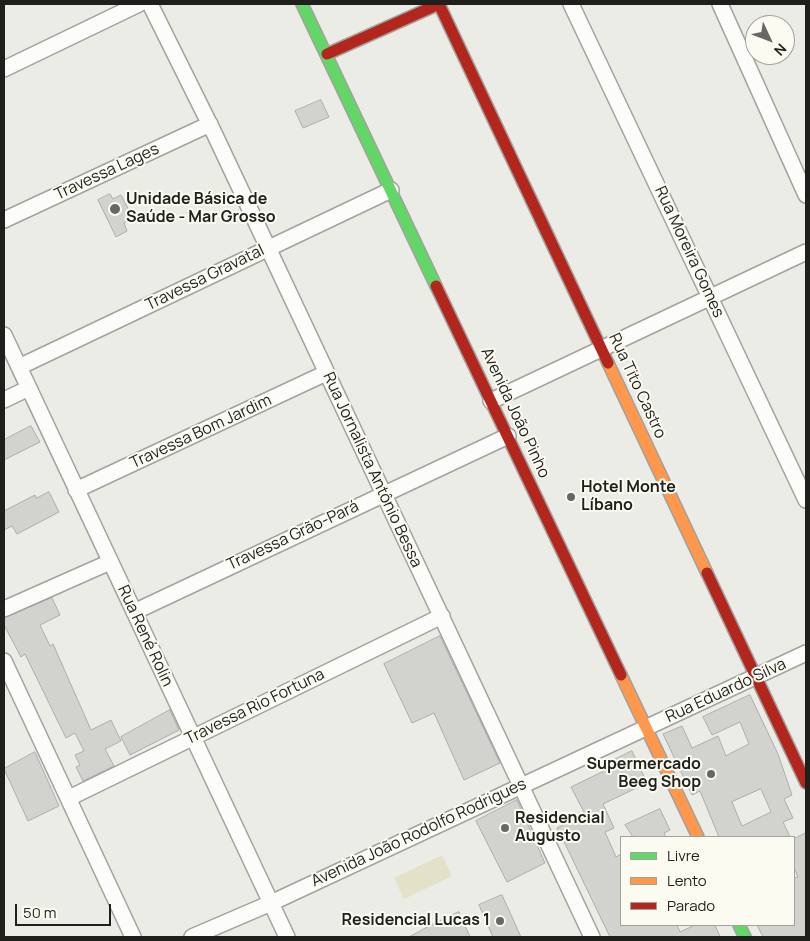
<!DOCTYPE html>
<html>
<head>
<meta charset="utf-8">
<style>
	body { margin:0 }
	#map { position:relative; width:810px; height:941px; overflow:hidden; background:#ecece7; font-family:Manrope,sans-serif }
	canvas { display:block }
	.frame { position:absolute; inset:0; border:5px solid #1f1f1c; pointer-events:none }
	.legend { position:absolute; left:620px; top:836px; width:175px; height:90px; box-sizing:border-box; background:#fbfbf2; border:1px solid #a3a39c; margin:0; padding:6px 9px; list-style:none; font-size:15px; color:#1f1f1c }
	.legend li { display:flex; align-items:center; gap:10px; height:25px }
	.legend b { width:25px; border:1px solid #a3a39c }
	.north { position:absolute; left:745px; top:15px; width:50px; height:50px; box-sizing:border-box; background:#fbfbf2; border:1px solid #a3a39c; border-radius:50%; rotate:133deg; font-size:14px; font-weight:700; line-height:20px; text-align:center; color:#1f1f1c }
	.north::after { content:''; display:block; margin:auto; width:18px; height:22px; background:#676763; clip-path:polygon(50% 0,100% 100%,50% 72%,0 100%) }
	.scale { position:absolute; left:15px; top:904px; width:96px; height:22px; box-sizing:border-box; border:2px solid #1f1f1c; border-top:0; padding-left:6px; font-size:15px; line-height:18px; white-space:nowrap; color:#1f1f1c; -webkit-text-stroke:4px #fbfbf2; paint-order:stroke }
</style>
</head>
<body>
<div id="map">
<canvas width="810" height="941"></canvas>
<div class="frame"></div>
<ul class="legend">
<li><b style="height:6px;background:#63d668"></b>Livre</li>
<li><b style="height:6px;background:#ff974d"></b>Lento</li>
<li><b style="height:6px;background:#b3261e"></b>Parado</li>
</ul>
<div class="north">N</div>
<div class="scale">50 m</div>
</div>
<script>
const context = document.querySelector('canvas').getContext('2d');
context.lineJoin = 'round';
function paint(path, color) {
  context.fillStyle = color;
  context.fill(path, 'evenodd');
}
function trace(path, color, width, dash) {
  context.strokeStyle = color;
  context.lineWidth = width;
  context.lineCap = dash ? 'butt' : 'round';
  context.setLineDash(dash || []);
  context.stroke(path);
}
function write(font, color, halo, rows, align = 'center') {
  context.font = font + ' Manrope,sans-serif';
  context.lineWidth = 4;
  context.setLineDash([]);
  context.textBaseline = 'middle';
  context.strokeStyle = halo;
  context.fillStyle = color;
  for (const [text, x, y, turn = 0] of rows) {
    context.save();
    context.translate(x, y);
    context.rotate((+turn || 0) * Math.PI / 180);
    context.textAlign = isNaN(turn) ? turn : align;
    if (halo) context.strokeText(text, 0, 0);
    context.fillText(text, 0, 0);
    context.restore();
  }
}
const green = new Path2D(`
	M442 855 452 876 404 899 394 878Z`);
const building = new Path2D(`
	M321 100 329 117 303 128 295 111Z
	M110 194 113 199 121 195 133 218 124 223 127 231 116 237 98 200Z
	M31 426 40 442 4 460V440Z
	M49 492 59 512 17 534 12 526 4 530V511L35 495 36 498Z
	M52 598 60 615 40 625 50 646 53 644 91 730 111 720 121 741 105 749 114 766 83 781 76 767 80 765 75 755 84 751 75 733 66 738 25 654 21 657 4 625V618Z
	M440 636 500 763 464 780 434 713 412 723 384 664Z
	M750 695 778 754 792 795 784 799 793 818 783 822 790 837H719L700 791 692 795 663 734 682 726 692 748 718 736 726 756 731 753 749 744 740 722 712 735 703 717ZM761 789 771 812 742 826 732 802Z
	M170 710 179 730 130 755 121 737Z
	M632 751 647 783 603 804 614 828 605 832 616 857 621 854V925H677L680 932 695 925H715L720 937H610L568 850 557 828 585 814 571 787 604 771 602 766Z
	M35 752 59 806 28 821 4 769Z
	M517 800 545 863 507 882 476 821Z
	M660 809 670 830 664 833 666 837H633L625 825Z
	M806 833V937H763L757 925H794V878L798 877 794 868V839Z
	M502 895 521 937H493L479 905Z
	M459 912 470 937H409L431 925Z`);
const street = new Path2D(`
	M150 4 215 135 592 937
	M571 4 806 500
	M720 4 806 195
	M4 69 139 4
	M4 220 210 124
	M4 335 287 937
	M19 367 391 190
	M4 400 29 388
	M491 401 806 252
	M76 490 326 373
	M4 609 110 562
	M134 612 508 436
	M4 661 133 937
	M69 798 442 616
	M192 937 271 903 806 653`);
const fast = new Path2D(`
	M302 4 436 286
	M739 925 745 937`);
const slow = new Path2D(`
	M608 363 707 573
	M621 675 698 837`);
const jam = new Path2D(`
	M439 4 608 363
	M327 54 439 4
	M436 286 621 675
	M707 573 806 783`);
const markers = [
	[115,209,6,"#676763"],
	[571,497,5,"#676763"],
	[711,774,5,"#676763"],
	[505,828,5,"#676763"],
	[500,921,5,"#676763"]
];
const streetNames = [
	["Travessa Lages",107,172,-25],
	["Rua Moreira Gomes",689,252,65],
	["Travessa Gravatal",205,278,-26],
	["Rua Tito Castro",637,386,65],
	["Avenida João Pinho",515,413,65],
	["Travessa Bom Jardim",201,432,-25],
	["Rua Jornalista Antônio Bessa",372,470,65],
	["Travessa Grão-Pará",293,536,-25],
	["Rua René Rolin",145,636,65],
	["Rua Eduardo Silva",726,691,-25],
	["Travessa Rio Fortuna",255,707,-26],
	["Avenida João Rodolfo Rodrigues",419,833,-25]
];
const poiNames = [
	["Unidade Básica de",126,200],
	["Saúde - Mar Grosso",126,218],
	["Hotel Monte",581,488],
	["Líbano",581,506],
	["Supermercado",701,765,"right"],
	["Beeg Shop",701,783,"right"],
	["Residencial",515,819],
	["Augusto",515,837],
	["Residencial Lucas 1",490,921,"right"]
];
paint(green, '#e2e2c9');
paint(building, '#d2d2cf');
trace(building, '#adada9', 1);
trace(street, '#a2a29e', 18);
trace(fast, '#a2a29e', 14);
trace(slow, '#a2a29e', 14);
trace(jam, '#a2a29e', 14);
trace(street, '#fcfcfb', 15);
trace(fast, '#63d668', 11);
trace(slow, '#ff974d', 11);
trace(jam, '#b3261e', 11);
for (const [x, y, r, color] of markers) {
  const dot = new Path2D();
  dot.arc(x, y, r, 0, 2 * Math.PI);
  context.fillStyle = color;
  context.fill(dot);
  trace(dot, '#fbfbf2', 2);
}
write('16px', '#1f1f1c', '#fbfbf2', streetNames);
write('bold 16px', '#1f1f1c', '#fbfbf2', poiNames, 'left');
</script>
</body>
</html>
